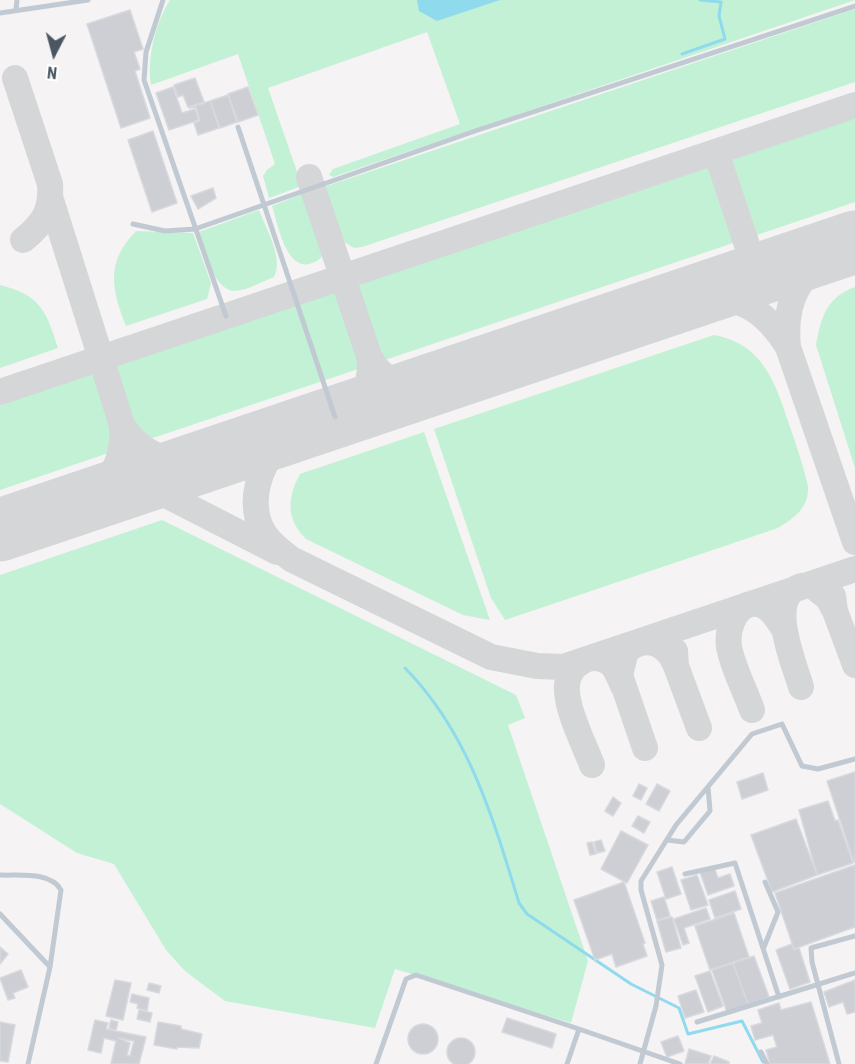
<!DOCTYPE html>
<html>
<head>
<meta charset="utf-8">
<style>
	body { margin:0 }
	#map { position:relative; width:855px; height:1064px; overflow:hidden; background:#f5f3f3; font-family:"Roboto Condensed",sans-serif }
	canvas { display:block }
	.north { position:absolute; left:24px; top:24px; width:60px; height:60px; -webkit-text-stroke:4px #fff; paint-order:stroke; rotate:186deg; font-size:16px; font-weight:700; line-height:24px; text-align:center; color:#4a5661 }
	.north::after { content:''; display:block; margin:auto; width:21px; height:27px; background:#4a5661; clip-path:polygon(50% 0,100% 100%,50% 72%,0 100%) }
</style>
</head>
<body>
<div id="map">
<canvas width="855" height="1064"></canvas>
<div class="north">N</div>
</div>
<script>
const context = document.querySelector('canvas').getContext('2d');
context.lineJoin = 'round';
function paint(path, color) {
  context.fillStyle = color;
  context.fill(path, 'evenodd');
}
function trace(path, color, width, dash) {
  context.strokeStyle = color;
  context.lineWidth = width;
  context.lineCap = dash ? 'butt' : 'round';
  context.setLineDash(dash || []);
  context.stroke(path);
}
const green = new Path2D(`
	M170 0H855L333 177 329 175 333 169 460 124 427 32 268 88 302 186 269 198 263 176 267 170 275 164 238 54 151 85C147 57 155 24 170 0Z
	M855 9V82L362 247 354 248 343 241 324 187Z
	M855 105V202L373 364 370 358V365L138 443 123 426V448L0 490V392Z
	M302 194 323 252 321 258C288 283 279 228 272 206Z
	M259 210C266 229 284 258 274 277 263 281 246 291 234 291 212 289 205 249 199 232Z
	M136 231 193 233 211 283 207 299 126 326C111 288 106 262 136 231Z
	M0 285C40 295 46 310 58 348L0 368Z
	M855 287V468L816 345C821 317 827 297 855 287Z
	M714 335C763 344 775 382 789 424 796 444 803 465 808 486 809 508 795 517 778 528L505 620 491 598 434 429Z
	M424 432 490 620 463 615 306 539C286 519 287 498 300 474Z
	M162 520 516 695 525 718 508 725 588 961 571 1023 395 969 375 1028 225 1001 185 971 166 950 114 864 77 853 0 804V575Z`);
const water = new Path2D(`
	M417 0H500L437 21 419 11Z`);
const stream = new Path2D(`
	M682 54 725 39 719 16 721 2 700 0
	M405 668C469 733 493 818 519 903L527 914 631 984 679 1008 688 1034 742 1021 763 1062`);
const taxiway = new Path2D(`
	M15 78 50 184C52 211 43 224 23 240
	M716 152 757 275
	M309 177 369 356
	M51 200 122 425
	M693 296C739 296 763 307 788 347 783 296 801 274 841 247
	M788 347 855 542
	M0 392 855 105
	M342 415C364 401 373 381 369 356 380 377 396 386 420 388
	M314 424C303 430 291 436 282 444 258 464 247 505 264 533 271 544 281 551 291 559L491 657 537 666 563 667 855 569
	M121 489 156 490 277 552
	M79 503C110 484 125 462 122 425 141 455 167 463 201 462
	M833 596 835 611 855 665
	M675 651 676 666 699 728
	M801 687C794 662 760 586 811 585L828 598 835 611
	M752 710C745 690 733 668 729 647 726 627 738 595 764 606 774 611 779 622 785 631
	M645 748 620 675 626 651C646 634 667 643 676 666
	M592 765C584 744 565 707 567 685 569 663 594 649 612 665 617 671 620 679 623 686`);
const runway = new Path2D(`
	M0 530 855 242`);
const building = new Path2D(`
	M130 10 143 49 134 52 140 69 135 71 150 118 121 128 87 24Z
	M195 78 204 102 188 107 183 95 178 97 174 85Z
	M173 87 182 113 195 109 199 120 169 130 156 93Z
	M248 87 258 115 238 122 228 94Z
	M228 95 237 122 220 128 210 101Z
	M210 101 219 128 198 135 194 123 200 121 196 107 189 108Z
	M153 131 177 203 152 212 128 140Z
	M213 188 216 198 198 209 191 196Z
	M855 772V861L854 862 827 781Z
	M763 773 768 790 742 799 737 782Z
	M639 784 647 788 641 800 633 796Z
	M657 784 670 791 659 811 646 804Z
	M613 797 621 803 613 816 605 811Z
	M828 801 835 821 838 820 853 863 817 875 799 810Z
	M638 816 650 822 644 833 632 826Z
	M796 819 817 875 772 892 751 835Z
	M621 831 648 845 627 883 601 869Z
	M601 840 605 851 597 853 594 842Z
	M592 842 596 854 590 855 587 843Z
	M855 865V927L794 949 775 893Z
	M672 867 681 894 666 899 657 872Z
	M714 867 718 878 730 874 734 886 708 895 700 872Z
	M697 875 708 905 691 910 681 880Z
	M624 882 645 943 643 944 647 956 616 967 612 954 595 960 574 900Z
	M735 891 741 909 715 918 709 900Z
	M664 897 670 916 657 920 651 901Z
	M706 908 710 919 684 928 689 943 683 945 674 919Z
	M734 913 749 957 710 970 695 926Z
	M672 917 681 948 666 952 657 921Z
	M792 944 794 950 799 948 810 982 790 989 776 950Z
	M0 947 8 954 0 964Z
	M754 956 769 997 748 1004 733 963Z
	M733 963 748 1004 727 1012 712 970Z
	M21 970 28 987 13 993 15 998 8 1000 0 978Z
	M710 971 723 1006 708 1012 695 976Z
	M115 980 131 983 123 1020 106 1016Z
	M855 980V1012L847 1014 843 1002 829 1007 824 992Z
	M149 983 161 986 159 993 147 990Z
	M696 990 704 1012 685 1018 678 996Z
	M132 994 149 998 147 1011 137 1008 138 1004 130 1002Z
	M811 1002 830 1064H770L766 1050 777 1047 773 1035 755 1040 751 1026 762 1023 758 1010 779 1003 781 1010Z
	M139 1010 152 1013 150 1022 137 1019Z
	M507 1018 556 1034 552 1048 502 1032Z
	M95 1020 108 1023 106 1029 146 1037 139 1064H111L116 1041 104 1038 101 1053 88 1050ZM118 1038 134 1041 130 1056 127 1055 130 1043Z
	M111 1020 118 1022 116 1030 109 1028Z
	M0 1022 15 1025 8 1062 0 1061Z
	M158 1022 181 1026V1029L202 1034 199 1048 177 1047V1049L154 1045Z
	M408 1039a15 15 0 1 1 30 0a15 15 0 1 1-30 0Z
	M678 1036 684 1051 667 1057 661 1042Z
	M447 1052a14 14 0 1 1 28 0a14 14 0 1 1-28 0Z
	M689 1049 711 1056 708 1064H685Z
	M714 1056 729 1062V1064H710Z`);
const service = new Path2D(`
	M163 0 146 52 144 80 226 316
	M16 10 17 0
	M0 13 88 0
	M238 127 335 417
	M133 224 165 231 195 229 475 131 855 6
	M667 840 684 842 710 811 708 787
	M685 874 735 863 779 997
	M0 875C19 876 50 871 61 890L50 967 28 1064
	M0 914 50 967
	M764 947 778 912 765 882
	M697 1022 855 973
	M761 1052 767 1064
	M376 1064 406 979 416 975 579 1029
	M567 1064 579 1029 680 1064
	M640 1064 656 1006 662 965 641 890V881L676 825 752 734 782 724 802 766 818 769 855 759
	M839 1064 812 962 811 948 855 936`);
paint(green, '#c3f1d5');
paint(water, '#90daee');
trace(stream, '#90daee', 3);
trace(taxiway, '#d5d6d8', 26);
trace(runway, '#d5d6d8', 63);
paint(building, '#cdcfd5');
trace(building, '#d7d9de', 1.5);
trace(service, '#c1cad2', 5);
</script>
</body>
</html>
